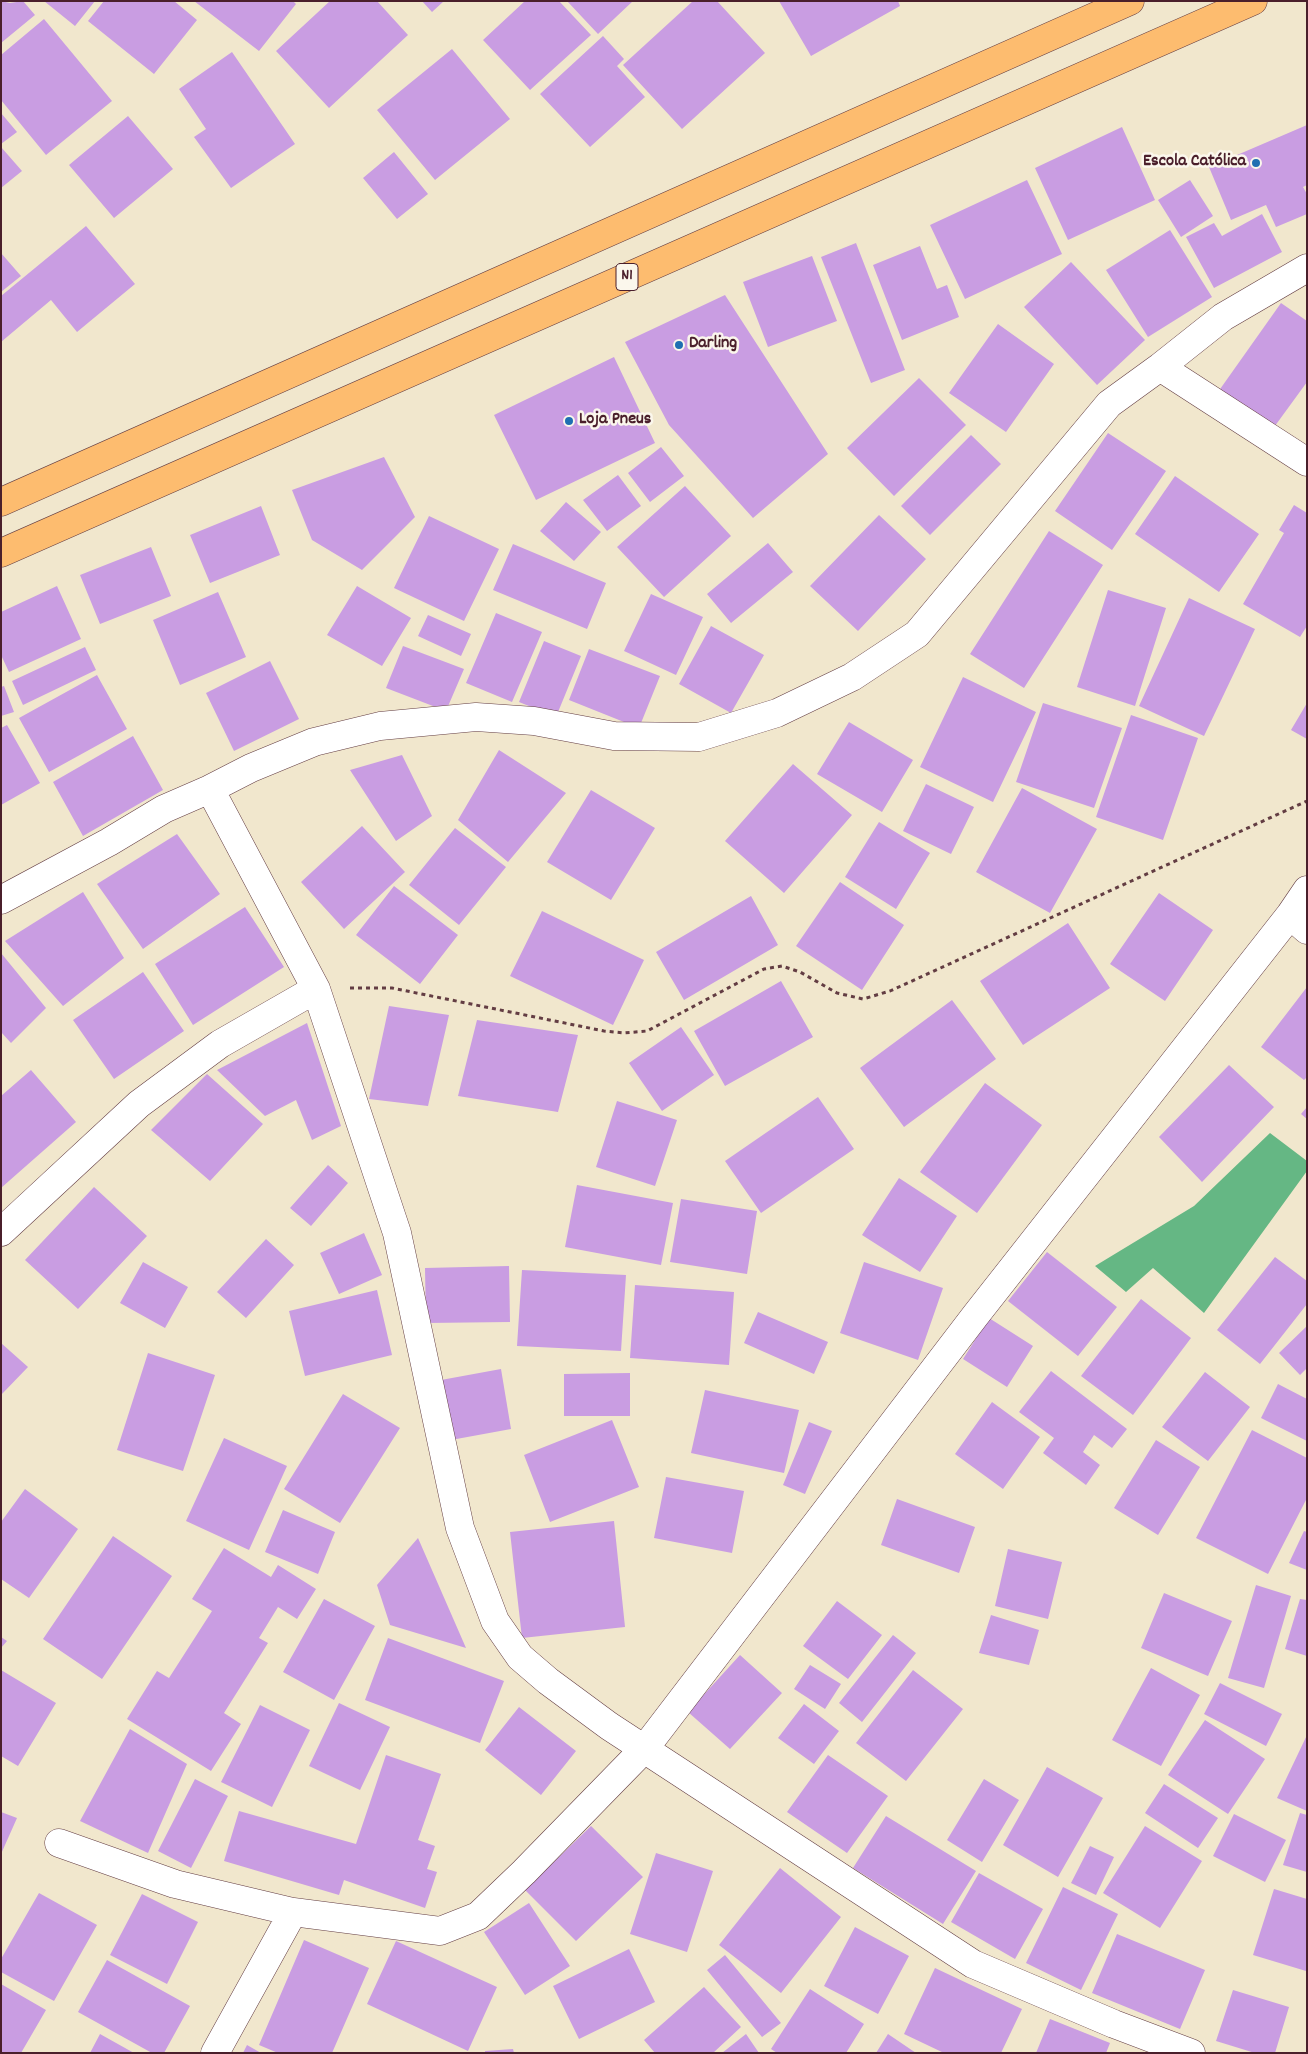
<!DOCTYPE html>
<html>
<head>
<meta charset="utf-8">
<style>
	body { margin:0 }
	#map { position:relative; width:1308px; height:2054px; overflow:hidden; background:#f1e7cd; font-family:Dekko,sans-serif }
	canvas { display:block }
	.frame { position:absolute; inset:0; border:2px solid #4a1f2b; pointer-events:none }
</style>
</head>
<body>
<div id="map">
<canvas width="1308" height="2054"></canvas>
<div class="frame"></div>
</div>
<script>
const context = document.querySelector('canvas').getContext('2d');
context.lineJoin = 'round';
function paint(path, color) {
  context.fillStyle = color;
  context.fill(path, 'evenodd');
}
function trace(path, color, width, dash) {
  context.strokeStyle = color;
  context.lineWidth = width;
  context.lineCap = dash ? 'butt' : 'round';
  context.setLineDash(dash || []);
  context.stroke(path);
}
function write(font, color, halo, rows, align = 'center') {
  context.font = font + ' Dekko,sans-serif';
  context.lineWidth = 5;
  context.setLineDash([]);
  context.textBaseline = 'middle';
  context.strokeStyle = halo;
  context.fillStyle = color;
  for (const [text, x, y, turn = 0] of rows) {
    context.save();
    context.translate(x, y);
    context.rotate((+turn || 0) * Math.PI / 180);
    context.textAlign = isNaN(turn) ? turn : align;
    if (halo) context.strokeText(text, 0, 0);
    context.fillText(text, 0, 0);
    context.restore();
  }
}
const forest = new Path2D(`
	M1270 1133 1307 1161V1171L1204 1313 1153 1268 1126 1292 1095 1266 1194 1206Z`);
const building = new Path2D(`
	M1 1 10 3 23 1 35 15 1 43Z
	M44 1H95L75 26Z
	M104 1H174L197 20 154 74 88 21Z
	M194 1H293L296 4 259 51Z
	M330 1H377L408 35 329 108 276 51Z
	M422 1H444L432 12Z
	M525 1H559L591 35 530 90 483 40Z
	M567 1H633L598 34Z
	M693 1H717L765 53 682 129 623 65Z
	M779 1H898L900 6 811 56Z
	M44 19 112 101 46 155 1 100V55Z
	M603 36 624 59 617 66 645 97 590 147 540 94Z
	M452 49 510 119 435 180 377 110Z
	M232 52 295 144 231 188 194 137 206 129 179 89Z
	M1 113 17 132 1 144Z
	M128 116 173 169 114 218 69 165Z
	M1307 125V185L1303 187 1307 194V214L1276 227 1266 205 1231 220 1209 167Z
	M1122 127 1155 200 1068 240 1035 168Z
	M1 147 22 171 1 188Z
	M394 152 428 194 397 219 363 178Z
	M1027 180 1062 254 965 299 930 225Z
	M1190 180 1213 216 1181 237 1158 200Z
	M1262 214 1282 252 1214 288 1186 237 1214 223 1222 236Z
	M86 226 135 284 77 332 51 300 1 342V296Z
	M1170 230 1212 297 1148 337 1106 270Z
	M856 243 905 370 871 383 821 257Z
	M920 246 937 289 947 285 959 317 902 340 873 265Z
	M1 253 21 276 1 292Z
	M812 256 837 321 768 347 743 282Z
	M1071 262 1145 340 1097 385 1024 307Z
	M725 295 828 454 753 518 669 425 625 342Z
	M1281 303 1307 321V382L1272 430 1218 392Z
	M998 324 1054 364 1006 432 949 393Z
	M614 357 655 443 536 500 494 415Z
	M919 378 966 425 894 496 847 448Z
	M1108 433 1166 471 1112 550 1055 511Z
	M971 435 1001 464 930 535 901 506Z
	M661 447 684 476 650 502 628 473Z
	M384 457 415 517 362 570 312 540 292 490Z
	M618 475 641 506 607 531 583 500Z
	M1175 476 1259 534 1219 592 1135 534Z
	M685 486 731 536 664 597 617 547Z
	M566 502 601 532 574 561 540 531Z
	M1294 505 1307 513V626L1300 637 1243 604 1284 533 1279 530Z
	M261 506 280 555 210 583 190 535Z
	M879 515 926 559 858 631 810 586Z
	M429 516 499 549 464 621 394 588Z
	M1049 531 1103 565 1024 688 970 654Z
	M768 543 793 572 731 623 707 594Z
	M513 544 606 583 587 629 493 590Z
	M151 547 171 596 100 624 80 575Z
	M57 586 81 639 9 672 1 655V612Z
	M357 586 411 618 382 666 327 635Z
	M1108 590 1166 608 1135 706 1077 687Z
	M218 592 246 657 180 685 153 620Z
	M651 594 703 617 676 675 624 651Z
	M1189 598 1255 629 1204 736 1139 706Z
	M496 613 542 632 512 702 466 683Z
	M428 615 471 634 461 656 418 636Z
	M711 626 764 655 731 713 679 684Z
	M544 641 581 656 556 717 519 702Z
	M403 646 464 669 446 711 386 688Z
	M85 647 96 670 23 705 12 681Z
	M589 649 660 676 639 728 569 700Z
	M270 661 299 719 234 751 206 693Z
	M97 675 127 729 49 772 19 718Z
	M963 677 1036 712 993 802 920 767Z
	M4 686 14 712 1 716V687Z
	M1043 703 1122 728 1094 808 1016 782Z
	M1307 703V739L1291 730Z
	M1131 715 1198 738 1163 840 1096 817Z
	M849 722 913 760 882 812 817 774Z
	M7 725 40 783 1 805V728Z
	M133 736 163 790 83 836 53 782Z
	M499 750 566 793 508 862 458 820Z
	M402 755 432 816 396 841 350 770Z
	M793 764 852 815 784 893 725 841Z
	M926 784 974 807 951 854 903 831Z
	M1022 788 1097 829 1050 913 976 872Z
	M591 790 655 828 611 900 547 862Z
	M879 822 930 853 896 909 845 877Z
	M362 826 405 872 344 929 301 882Z
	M455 828 506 867 459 925 409 885Z
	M177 834 220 894 143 949 97 884Z
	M840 882 904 925 862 990 796 946Z
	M394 886 458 935 420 984 356 935Z
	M83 892 124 958 63 1006 5 941Z
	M1159 893 1213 930 1165 1001 1110 964Z
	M751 896 778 945 684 1000 656 952Z
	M245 907 284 967 193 1025 155 964Z
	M542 911 644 960 613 1025 510 976Z
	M1068 923 1110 988 1023 1045 980 981Z
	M1 953 46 1008 11 1043 1 1032Z
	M143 972 184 1031 114 1079 73 1020Z
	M781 981 813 1037 725 1086 694 1031Z
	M1307 987V1077L1304 1080 1261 1047Z
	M952 1000 996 1059 904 1127 860 1068Z
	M389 1006 449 1015 428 1106 369 1099Z
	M477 1020 578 1035 558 1112 458 1096Z
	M307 1023 341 1126 312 1140 296 1100 265 1116 217 1070Z
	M681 1027 714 1075 662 1111 629 1063Z
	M1229 1065 1274 1107 1202 1182 1159 1137Z
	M31 1070 76 1122 1 1188V1096Z
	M207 1074 263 1124 210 1181 151 1130Z
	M985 1083 1042 1125 977 1213 920 1172Z
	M818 1097 854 1149 761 1213 725 1161Z
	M617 1101 677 1120 655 1186 596 1167Z
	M1307 1107V1119L1301 1114Z
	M328 1165 348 1183 311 1226 290 1208Z
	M899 1178 957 1216 920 1272 862 1235Z
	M577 1185 673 1203 661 1265 565 1247Z
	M94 1187 147 1236 78 1309 25 1260Z
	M681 1199 757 1211 747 1274 670 1262Z
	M364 1233 382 1275 339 1294 320 1253Z
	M266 1239 294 1265 246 1318 217 1292Z
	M1047 1252 1117 1307 1078 1356 1008 1301Z
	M1275 1257 1307 1281V1304L1260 1364 1217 1330Z
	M143 1262 188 1287 165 1328 120 1303Z
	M864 1262 943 1288 918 1360 840 1333Z
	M509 1266 510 1322 426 1323 425 1268Z
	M522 1270 626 1275 621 1351 517 1346Z
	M635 1285 734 1292 729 1365 630 1358Z
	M377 1290 392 1355 305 1376 289 1311Z
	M1141 1299 1191 1338 1133 1415 1081 1376Z
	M758 1312 828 1342 814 1374 744 1343Z
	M989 1318 1033 1346 1007 1387 963 1359Z
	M1307 1326V1368L1300 1375 1279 1353Z
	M1 1343 28 1367 1 1395Z
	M148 1353 215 1375 183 1471 117 1450Z
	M501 1369 511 1429 451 1440 441 1380Z
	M1051 1371 1127 1429 1112 1448 1094 1435 1083 1452 1100 1465 1086 1485 1043 1453 1054 1438 1019 1412Z
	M1205 1372 1250 1407 1208 1461 1162 1427Z
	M630 1373V1416H564V1374Z
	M1278 1384 1307 1399V1441L1261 1418Z
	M705 1390 799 1410 784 1473 691 1453Z
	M343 1394 400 1428 340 1523 284 1489Z
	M992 1402 1040 1437 1003 1489 955 1454Z
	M612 1420 639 1487 550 1522 524 1455Z
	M809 1422 832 1431 805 1494 783 1485Z
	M1252 1430 1307 1458V1498L1268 1574 1196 1538Z
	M224 1438 287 1466 249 1550 186 1521Z
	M1156 1440 1200 1467 1158 1535 1114 1508Z
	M666 1477 744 1491 732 1553 654 1538Z
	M25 1489 78 1529 29 1598 1 1579V1522Z
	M897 1499 975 1527 959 1573 881 1545Z
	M283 1510 335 1532 318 1574 265 1552Z
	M614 1521 625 1627 522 1638 510 1532Z
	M1304 1531 1307 1532V1570L1289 1563Z
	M113 1536 172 1576 102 1679 43 1639Z
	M418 1538 466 1648 390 1625 377 1585Z
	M224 1548 271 1577 278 1565 316 1589 297 1619 278 1607 259 1638 268 1643 224 1713 241 1724 211 1771 127 1719 157 1671 169 1678 212 1611 192 1599Z
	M1008 1549 1062 1562 1048 1619 995 1606Z
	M1256 1585 1291 1596 1264 1688 1228 1678Z
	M1164 1593 1232 1621 1208 1676 1141 1648Z
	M324 1599 375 1626 334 1700 283 1672Z
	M1300 1599 1307 1600V1656L1285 1649Z
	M837 1601 882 1635 848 1679 803 1646Z
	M991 1615 1039 1630 1029 1665 979 1653Z
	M893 1635 916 1653 862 1722 839 1703Z
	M1 1637 7 1641 1 1648Z
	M388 1638 504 1681 480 1743 365 1700Z
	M740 1655 782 1693 730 1749 688 1712Z
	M810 1665 841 1684 825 1709 794 1689Z
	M1151 1668 1200 1695 1161 1766 1112 1740Z
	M1 1670 56 1703 18 1766 1 1756Z
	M913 1670 963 1709 906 1781 856 1743Z
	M1220 1683 1282 1714 1266 1746 1204 1714Z
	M339 1703 390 1727 360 1790 309 1766Z
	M804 1704 839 1731 814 1764 778 1738Z
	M260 1705 310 1730 272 1807 221 1782Z
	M519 1707 576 1751 541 1795 485 1750Z
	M1205 1720 1265 1759 1228 1814 1168 1775Z
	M130 1729 187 1764 148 1853 80 1821Z
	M1307 1735V1811L1277 1798Z
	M386 1755 441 1774 418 1840 435 1846 427 1869 437 1872 425 1908 344 1880 339 1895 224 1861 239 1811 356 1844Z
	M828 1755 888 1796 847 1853 787 1812Z
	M1047 1767 1103 1798 1058 1877 1003 1845Z
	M195 1779 228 1796 191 1868 158 1851Z
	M984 1779 1019 1800 982 1862 947 1840Z
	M1164 1784 1218 1818 1198 1848 1145 1813Z
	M1 1812 17 1818 1 1854Z
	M1300 1813 1307 1815V1872L1283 1865Z
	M1234 1814 1286 1840 1265 1882 1213 1856Z
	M886 1816 976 1871 943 1924 853 1868Z
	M591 1826 643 1877 576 1941 525 1890Z
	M1145 1826 1202 1861 1160 1928 1103 1893Z
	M1090 1846 1114 1857 1096 1895 1071 1883Z
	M656 1853 713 1871 687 1952 630 1934Z
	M780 1868 841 1917 781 1993 719 1945Z
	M979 1873 1043 1909 1015 1959 951 1922Z
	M1063 1887 1118 1914 1081 1990 1026 1963Z
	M1274 1889 1307 1899 1306 1971 1253 1955Z
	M39 1893 97 1925 54 2001 1 1972V1959Z
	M142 1894 198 1922 167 1984 110 1955Z
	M529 1903 570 1966 525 1995 484 1932Z
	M855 1927 909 1956 878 2014 824 1986Z
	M1117 1934 1205 1970 1180 2029 1092 1993Z
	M304 1940 369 1968 332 2053H278L259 2045Z
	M396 1941 497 1987 468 2051 367 2004Z
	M629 1949 655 2002 579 2039 553 1986Z
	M725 1955 781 2023 762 2037 707 1970Z
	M107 1960 190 2006 164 2053H152L78 2012Z
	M935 1968 1022 2009 1001 2053H944L904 2034Z
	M1 1984 46 2010 21 2053H1Z
	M704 1987 741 2027 713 2053H655L644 2040Z
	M810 1989 864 2024 846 2053H777L771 2049Z
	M1233 1990 1289 2007 1275 2053H1255L1216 2041Z
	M1050 2019 1110 2043 1106 2053H1036Z
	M100 2034 134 2053H90Z
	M746 2034 759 2053H722Z
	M888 2034 916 2053H876Z
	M247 2045 261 2053H243Z
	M513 2049 514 2053H485V2051Z`);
const path = new Path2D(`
	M350 988H392L604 1031 624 1033 647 1031 764 969 782 966 800 972 837 993 863 999 890 991 1307 801`);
const street = new Path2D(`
	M1160 367 1307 462
	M210 789 316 989 397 1233 460 1528 495 1621 520 1657 548 1681 609 1726 973 1964 1114 2024 1191 2053
	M1 900 109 842 164 809 210 789 251 768 314 742 380 726 476 717 534 721 614 736 699 737 777 713 852 677 917 634 1109 404 1160 367 1223 317 1307 268
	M1290 915 1307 930
	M1 1232 139 1104 220 1044 316 989
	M59 1843 175 1884 293 1912
	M215 2053 293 1912 440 1931 478 1916 524 1872 645 1748 975 1316 1290 915 1307 890`);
const primary = new Path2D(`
	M1 502 1130 1
	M1 553 1253 1`);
const markers = [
	[1256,163,5,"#1f6fb2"],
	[679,345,5,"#1f6fb2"],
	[569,421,5,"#1f6fb2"]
];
const shields = [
	[627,277,22]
];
const shieldNames = [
	["N1",627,277]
];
const poiNames = [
	["Escola Católica",1246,163,"right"],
	["Darling",689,345],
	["Loja Pneus",579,421]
];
paint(forest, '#65b784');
paint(building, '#c99de2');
trace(street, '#633d43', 29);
trace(primary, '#633d43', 29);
trace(path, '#633d43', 3, [4, 4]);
trace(street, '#fff', 28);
trace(primary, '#fdbc6f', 28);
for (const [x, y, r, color] of markers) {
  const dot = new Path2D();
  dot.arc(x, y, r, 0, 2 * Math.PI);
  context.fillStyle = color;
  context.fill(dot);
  trace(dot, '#fbf7ec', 2);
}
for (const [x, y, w] of shields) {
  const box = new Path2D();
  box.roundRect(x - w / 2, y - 13.5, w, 27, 4);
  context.fillStyle = '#fbf7ec';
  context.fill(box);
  trace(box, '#4a1f2b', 1);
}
write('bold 16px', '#4a1f2b', null, shieldNames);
write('bold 18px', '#4a1f2b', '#fbf7ec', poiNames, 'left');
</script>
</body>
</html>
